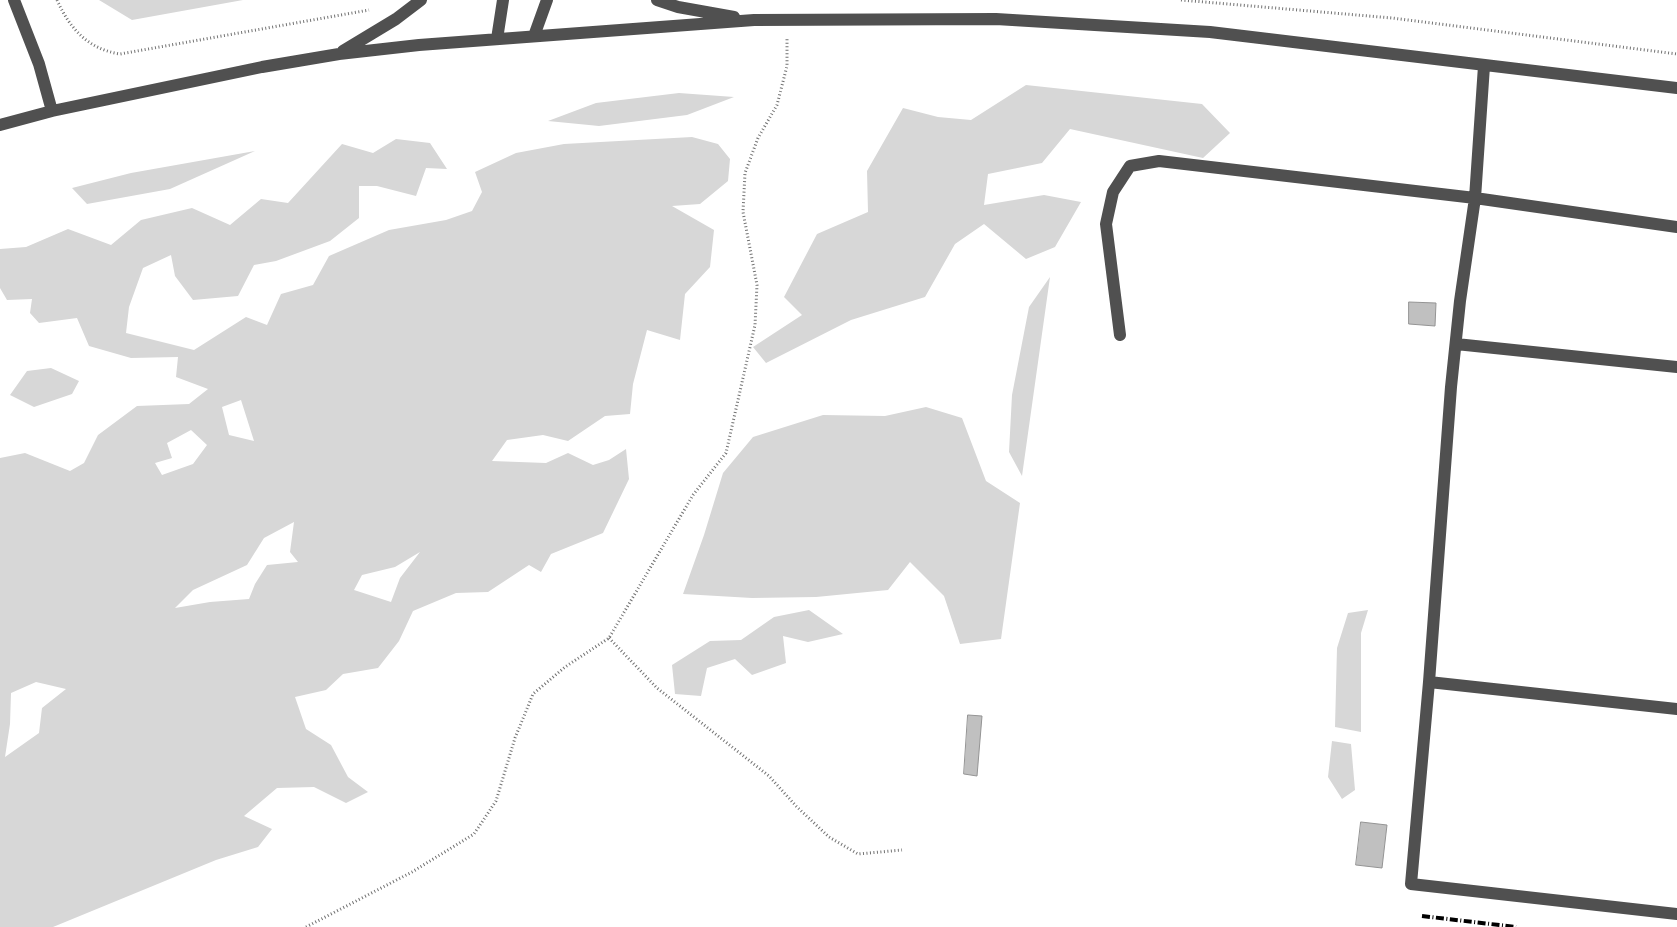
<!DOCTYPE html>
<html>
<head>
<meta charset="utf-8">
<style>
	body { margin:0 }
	canvas { display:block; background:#fff }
</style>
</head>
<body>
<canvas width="1677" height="927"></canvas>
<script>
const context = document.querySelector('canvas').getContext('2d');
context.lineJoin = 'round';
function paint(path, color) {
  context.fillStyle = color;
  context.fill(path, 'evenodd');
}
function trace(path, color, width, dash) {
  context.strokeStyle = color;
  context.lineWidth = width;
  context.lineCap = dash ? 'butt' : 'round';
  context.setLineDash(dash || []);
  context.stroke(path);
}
const green = new Path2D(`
	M99 0H243L132 20Z
	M1026 85 1202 104 1230 133 1203 158 1070 129 1042 163 988 174 984 205 1044 195 1081 202 1055 247 1026 259 984 224 955 244 925 297 851 320 766 363 753 347 802 315 784 297 817 234 868 212 867 171 903 108 938 117 971 120Z
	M679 93 734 97 687 115 599 126 548 121 596 103Z
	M692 137 718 144 730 159 728 181 700 204 672 206 714 230 710 267 685 294 680 340 647 330 633 384 630 414 605 416 568 441 543 435 507 440 492 461 546 463 568 453 593 465 609 460 626 449 629 479 603 533 551 554 541 572 529 565 488 592 456 593 413 611 399 641 378 668 343 674 326 690 295 697 306 729 331 745 348 777 368 792 346 803 314 787 277 788 244 816 272 829 258 847 216 860 53 927H0V458L25 453 70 471 84 463 98 435 137 406 189 404 208 389 176 377 178 357 131 358 89 346 77 318 39 323 30 313 32 299 7 300 0 288V249L26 247 68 229 111 245 141 220 192 208 230 225 261 199 288 203 342 144 373 153 396 139 430 143 447 169 426 168 416 196 377 186H359V218L330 241 276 261 254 265 238 296 193 300 175 276 171 255 143 268 129 307 126 333 194 350 246 317 267 325 281 294 313 285 329 256 389 230 446 220 472 211 482 192 475 172 516 153 564 144ZM241 400 254 441 229 435 222 407ZM191 430 207 445 193 464 162 475 155 463 172 458 167 443ZM294 522 290 552 298 562 267 565 255 584 249 599 210 602 175 608 193 590 247 565 264 538ZM420 552 400 578 391 602 354 590 362 575 395 567ZM36 682 66 689 42 708 39 733 5 757 10 724 11 693Z
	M255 151 170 189 87 204 72 188 131 173Z
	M1050 277 1022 476 1009 452 1012 395 1029 307Z
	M51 368 79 381 72 394 34 407 10 395 27 371Z
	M926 407 962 418 986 481 1020 503 1001 639 960 644 944 596 910 562 888 590 816 597 752 598 683 594 704 535 723 473 753 437 823 415 885 416Z
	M809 610 843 634 808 642 783 636 786 663 752 675 735 659 707 668 701 696 675 694 672 665 710 641 741 640 774 617Z
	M1368 610 1361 633V732L1335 727 1337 648 1348 613Z
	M1332 741 1351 744 1355 790 1342 799 1328 777Z`);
const building = new Path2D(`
	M1409 302 1436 303 1435 326 1409 324Z
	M968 715 982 716 977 776 964 774Z
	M1361 822 1387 825 1382 868 1356 865Z`);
const path = new Path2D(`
	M57 0C70 29 88 49 120 54L369 10
	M1181 0 1392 18 1677 54
	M609 638 657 688 769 776 796 806 829 837 858 854 902 850
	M306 927 412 872 474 834 496 801 515 738 533 694 565 667 609 638 693 495 726 453 755 325 757 285 743 212 745 173 758 138 777 105 787 66V38`);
const minor = new Path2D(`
	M14 0 39 64 52 111
	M657 0 678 7 734 17
	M534 36 547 0
	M497 39 503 0
	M343 51 396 19 421 0
	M1484 66 1475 198 1460 301 1451 387 1429 682 1411 884 1677 914
	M0 125 52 111 262 67 339 54 419 45 754 20 996 19 1210 32 1677 88
	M1120 335 1106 224 1113 192 1130 166 1159 161 1475 198 1677 227
	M1456 344 1677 367
	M1429 682 1677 709`);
const rail = new Path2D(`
	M1422 916 1516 927`);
paint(green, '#d7d7d7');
paint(building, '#c0c0c0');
trace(building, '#949494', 1);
trace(path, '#727272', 3, [1, 2.5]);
trace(minor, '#505050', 12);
trace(rail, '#000', 4, [8, 2.5, 1, 2.5]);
</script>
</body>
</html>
